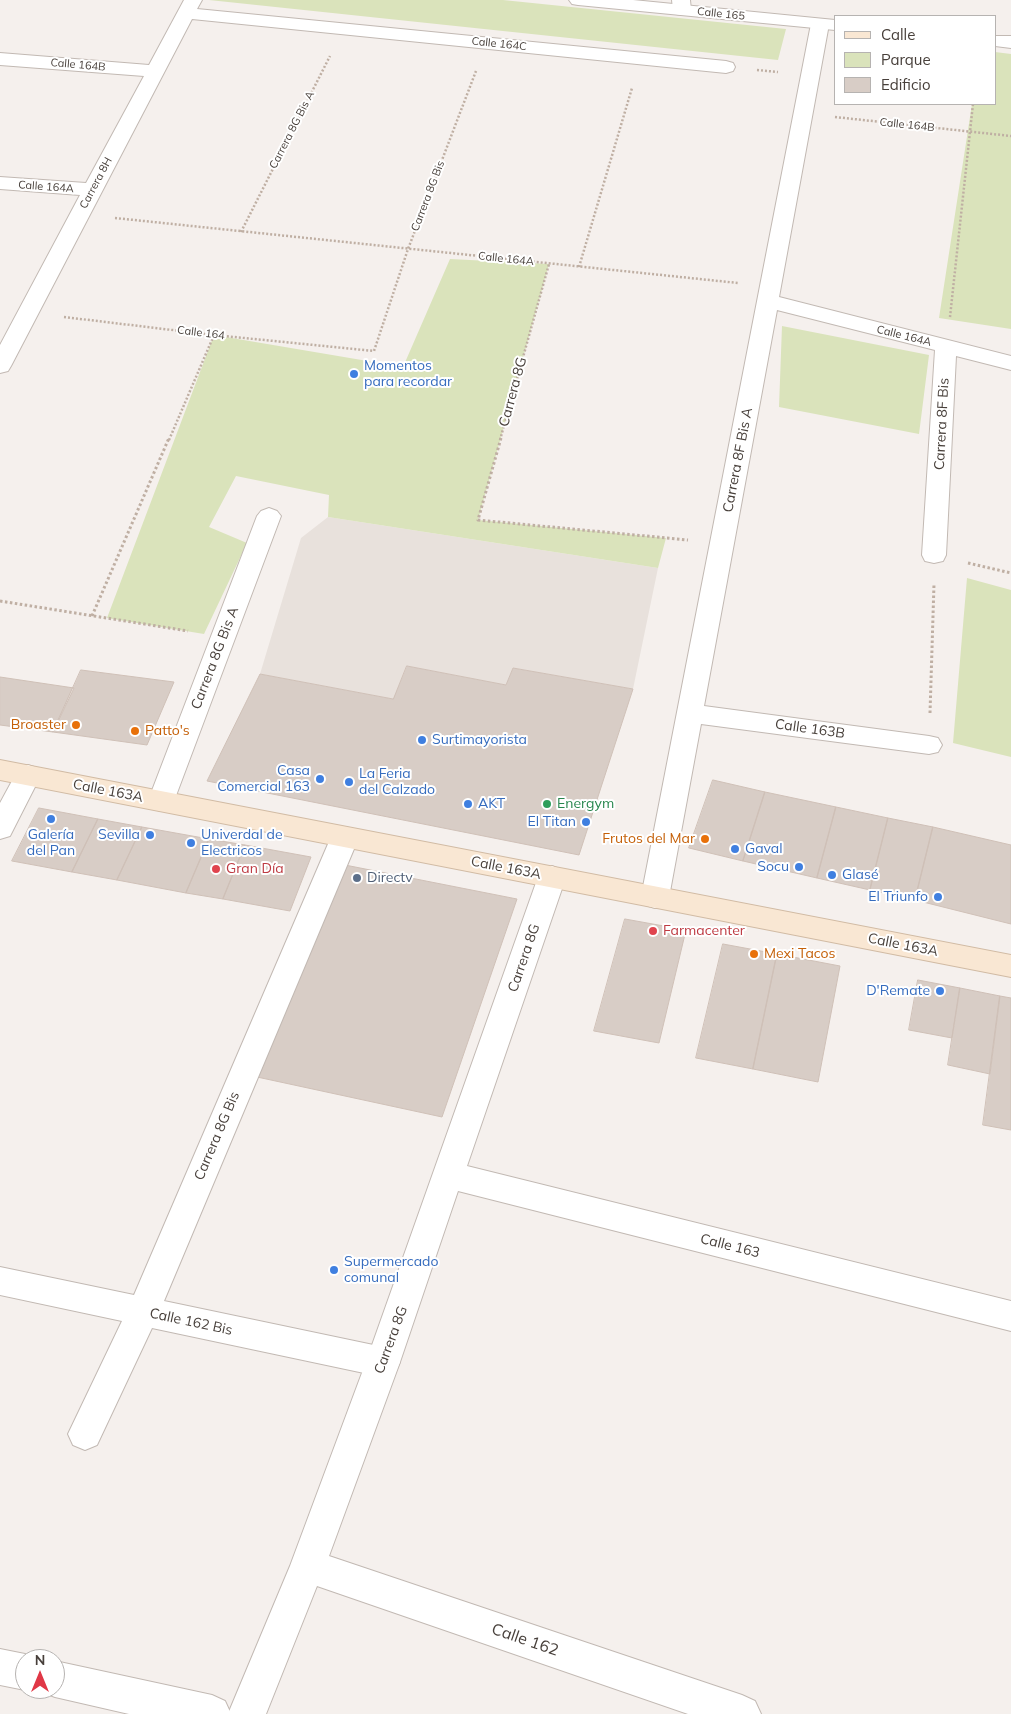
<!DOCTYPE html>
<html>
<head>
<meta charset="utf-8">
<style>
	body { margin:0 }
	#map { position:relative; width:1011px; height:1714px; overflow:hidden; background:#f5f0ed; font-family:Mulish,sans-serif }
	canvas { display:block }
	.legend { position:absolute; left:834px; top:15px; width:162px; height:90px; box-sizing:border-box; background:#fff; border:1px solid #b6b3b1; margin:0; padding:6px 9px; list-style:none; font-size:15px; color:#48403b }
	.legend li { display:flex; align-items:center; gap:10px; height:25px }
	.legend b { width:25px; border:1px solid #b6b3b1 }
	.north { position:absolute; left:15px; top:1649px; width:50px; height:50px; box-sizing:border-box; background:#fff; border:1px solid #b6b3b1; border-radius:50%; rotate:0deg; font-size:14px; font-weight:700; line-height:20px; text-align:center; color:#48403b }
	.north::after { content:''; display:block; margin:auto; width:18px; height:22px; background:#e03846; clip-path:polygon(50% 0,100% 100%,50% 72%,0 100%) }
</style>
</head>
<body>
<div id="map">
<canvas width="1011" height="1714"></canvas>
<ul class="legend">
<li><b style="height:6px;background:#f9e7d3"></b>Calle</li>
<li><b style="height:14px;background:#dae3bb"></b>Parque</li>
<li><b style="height:14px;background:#d8cdc6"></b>Edificio</li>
</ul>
<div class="north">N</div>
</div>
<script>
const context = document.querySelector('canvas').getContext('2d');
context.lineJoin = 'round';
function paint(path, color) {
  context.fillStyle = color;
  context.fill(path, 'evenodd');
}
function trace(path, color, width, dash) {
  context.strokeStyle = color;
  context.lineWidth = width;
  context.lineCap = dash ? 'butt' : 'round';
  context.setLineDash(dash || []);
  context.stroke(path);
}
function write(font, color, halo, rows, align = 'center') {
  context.font = font + ' Mulish,sans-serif';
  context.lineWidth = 4;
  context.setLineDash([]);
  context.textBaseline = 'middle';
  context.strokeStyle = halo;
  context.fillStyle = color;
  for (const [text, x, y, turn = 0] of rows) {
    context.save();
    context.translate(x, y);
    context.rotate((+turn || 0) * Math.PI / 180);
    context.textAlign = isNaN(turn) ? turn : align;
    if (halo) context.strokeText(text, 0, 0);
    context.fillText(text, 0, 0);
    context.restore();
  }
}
const residential = new Path2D(`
	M328 517 658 568 633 689 513 668 506 685 407 666 393 699 260 674 301 538Z`);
const green = new Path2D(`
	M209 0H503L786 29 778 60Z
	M995 52 1011 54V329L939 318 972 104H995Z
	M450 259 549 264 478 520 666 538 658 568 328 517 329 495 236 476 209 527 247 543 204 634 107 618 214 335 403 367Z
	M782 326 929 355 919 434 779 407Z
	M967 578 1011 590V757L953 743Z`);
const building = new Path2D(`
	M407 666 506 685 513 668 633 689 579 855 207 781 260 674 393 699Z
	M81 670 174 682 147 745 53 732Z
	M0 677 74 688 53 732 0 725Z
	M713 780 765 792 743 861 689 848Z
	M765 792 836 807 817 878 743 861Z
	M836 807 888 818 870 890 817 878Z
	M39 808 98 819 72 872 12 861Z
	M888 818 933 827 915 900 870 890Z
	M98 819 142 827 117 880 72 872Z
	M142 827 209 839 186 893 117 880Z
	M933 827 1011 845V924L915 900Z
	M209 839 245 845 223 899 186 893Z
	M245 845 311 857 290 911 223 899Z
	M345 865 517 899 442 1117 257 1077Z
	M625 919 686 930 659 1043 594 1031Z
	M723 944 777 954 753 1069 696 1058Z
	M777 954 840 966 818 1082 753 1069Z
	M918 980 960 988 952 1038 909 1030Z
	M960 988 1000 996 990 1074 948 1065Z
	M1000 996 1011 998V1130L983 1125Z`);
const pathFar1 = new Path2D(`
	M757 70 778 72
	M835 117 1011 136
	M115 218 738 283
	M241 232 330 56
	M579 267 632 88
	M64 317 214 335 374 351 408 249 476 71
	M950 317 973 104
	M169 440 214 335
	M500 440 549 264`);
const path = new Path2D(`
	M501 438 478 520 688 540
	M968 563 1011 573
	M0 601 188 631
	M92 616 169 438
	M930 713 934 584`);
const minor = new Path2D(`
	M184 0H202L197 9 726 61 733 63 735 67 733 71 726 73 192 19 11 366 8 371 0 373V345L80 195 0 189V177L86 183 144 76 0 65V53L149 65Z
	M672 0H690L691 10 688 14 682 15 676 14 673 10Z
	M820 19 826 20 829 24 779 297 1011 356V370L956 356 946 555 943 561 934 563 925 561 922 555 935 350 777 310 704 706 929 736 938 738 942 745 938 752 929 754 701 724 669 897 665 905 655 908 645 905 641 897 811 24 814 20Z
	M269 508 277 511 281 516 174 801 171 808 161 811 151 808 148 801 257 516 261 511Z
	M28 765 37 768 41 775 10 836 0 839V803L19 768Z
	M345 827 355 830 359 837 164 1301 383 1347 395 1351 400 1362 395 1373 383 1377 152 1328 97 1445 85 1450 73 1445 68 1434 122 1321 0 1295V1267L134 1295 331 837 335 830Z
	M0 1649 25 1654 38 1659H25V1689H28L25 1690 0 1685Z
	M55 1661 212 1695 225 1701 231 1714H129L55 1697 42 1692 41 1689H55Z`);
const tertiary = new Path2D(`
	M569 0H633L835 20V30L578 5 572 4Z
	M995 36H1011V48L995 46Z
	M552 866 562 870 566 877 467 1166 1011 1301V1331L458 1191 400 1362 329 1556 742 1695 755 1701 761 1714H688L317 1586 266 1714H228L290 1566 366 1362 538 877 542 870Z`);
const secondary = new Path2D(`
	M0 760 1011 955V977L0 780Z`);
const markers = [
	[354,374,5,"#3f7fe0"],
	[76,725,5,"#e8710a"],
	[135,731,5,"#e8710a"],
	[422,740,5,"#3f7fe0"],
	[320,779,5,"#3f7fe0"],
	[349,782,5,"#3f7fe0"],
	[468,804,5,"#3f7fe0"],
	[547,804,5,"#2e9e5b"],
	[51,819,5,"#3f7fe0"],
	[586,822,5,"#3f7fe0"],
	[150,835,5,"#3f7fe0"],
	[705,839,5,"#e8710a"],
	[191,843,5,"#3f7fe0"],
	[735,849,5,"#3f7fe0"],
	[799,867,5,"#3f7fe0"],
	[216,869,5,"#e0444e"],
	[832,875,5,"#3f7fe0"],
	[357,878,5,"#5c6f8a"],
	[938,897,5,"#3f7fe0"],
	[653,931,5,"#e0444e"],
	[754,954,5,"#e8710a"],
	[940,991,5,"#3f7fe0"],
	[334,1270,5,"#3f7fe0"]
];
const farStreetnames = [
	["Calle 165",721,14,6],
	["Calle 164C",499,44,6],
	["Calle 164B",78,65,5],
	["Calle 164B",907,125,6],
	["Carrera 8G Bis A",292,130,-63],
	["Carrera 8H",96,183,-62],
	["Calle 164A",46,187,4],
	["Carrera 8G Bis",428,196,-69],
	["Calle 164A",506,259,6],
	["Calle 164",201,333,7],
	["Calle 164A",904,336,14]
];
const shopNames = [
	["Momentos",364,366],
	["para recordar",364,382],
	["Surtimayorista",432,740],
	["Casa",310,771,"right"],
	["Comercial 163",310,787,"right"],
	["La Feria",359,774],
	["del Calzado",359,790],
	["AKT",478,804],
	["El Titan",576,822,"right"],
	["Galería",51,835,"center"],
	["del Pan",51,851,"center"],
	["Sevilla",140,835,"right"],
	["Univerdal de",201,835],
	["Electricos",201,851],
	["Gaval",745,849],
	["Socu",789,867,"right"],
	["Glasé",842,875],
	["El Triunfo",928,897,"right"],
	["D'Remate",930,991,"right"],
	["Supermercado",344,1262],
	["comunal",344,1278]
];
const streetNames = [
	["Carrera 8G",513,392,-75],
	["Carrera 8F Bis",942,424,-87],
	["Carrera 8F Bis A",738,460,-79],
	["Carrera 8G Bis A",215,658,-69],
	["Calle 163B",810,729,8],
	["Calle 163A",108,791,11],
	["Calle 163A",506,868,11],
	["Calle 163A",903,945,11],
	["Carrera 8G",524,958,-71],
	["Carrera 8G Bis",217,1136,-67],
	["Calle 163",730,1246,14],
	["Calle 162 Bis",191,1322,12],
	["Carrera 8G",391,1340,-70]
];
const foodNames = [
	["Broaster",66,725],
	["Patto's",145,731,"left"],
	["Frutos del Mar",695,839],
	["Mexi Tacos",764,954,"left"]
];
const leisureNames = [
	["Energym",557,804]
];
const healthNames = [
	["Gran Día",226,869],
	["Farmacenter",663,931]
];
const serviceNames = [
	["Directv",367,878]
];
const nearStreetnames = [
	["Calle 162",525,1640,19]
];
paint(residential, '#e8e1dc');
paint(green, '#dae3bb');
paint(building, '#d8cdc6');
trace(building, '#cfc0b7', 1);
trace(minor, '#c2b9b3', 2);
trace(tertiary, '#c2b9b3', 2);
trace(secondary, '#d1bba4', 2);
trace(pathFar1, '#bfafa3', 2.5, [2, 2]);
trace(path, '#bfafa3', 3, [2.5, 2.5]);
paint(minor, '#fff');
paint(tertiary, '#fff');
paint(secondary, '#f9e7d3');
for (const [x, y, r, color] of markers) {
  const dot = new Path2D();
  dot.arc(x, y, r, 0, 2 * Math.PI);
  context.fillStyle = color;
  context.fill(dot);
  trace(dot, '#fff', 2);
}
write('11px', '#48403b', '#fff', farStreetnames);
write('14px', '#366cbe', '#fff', shopNames, 'left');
write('14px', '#48403b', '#fff', streetNames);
write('14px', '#c56008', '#fff', foodNames, 'right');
write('14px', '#27864d', '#fff', leisureNames, 'left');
write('14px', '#be3a42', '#fff', healthNames, 'left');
write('14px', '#4e5e75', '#fff', serviceNames, 'left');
write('16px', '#48403b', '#fff', nearStreetnames);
</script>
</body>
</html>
